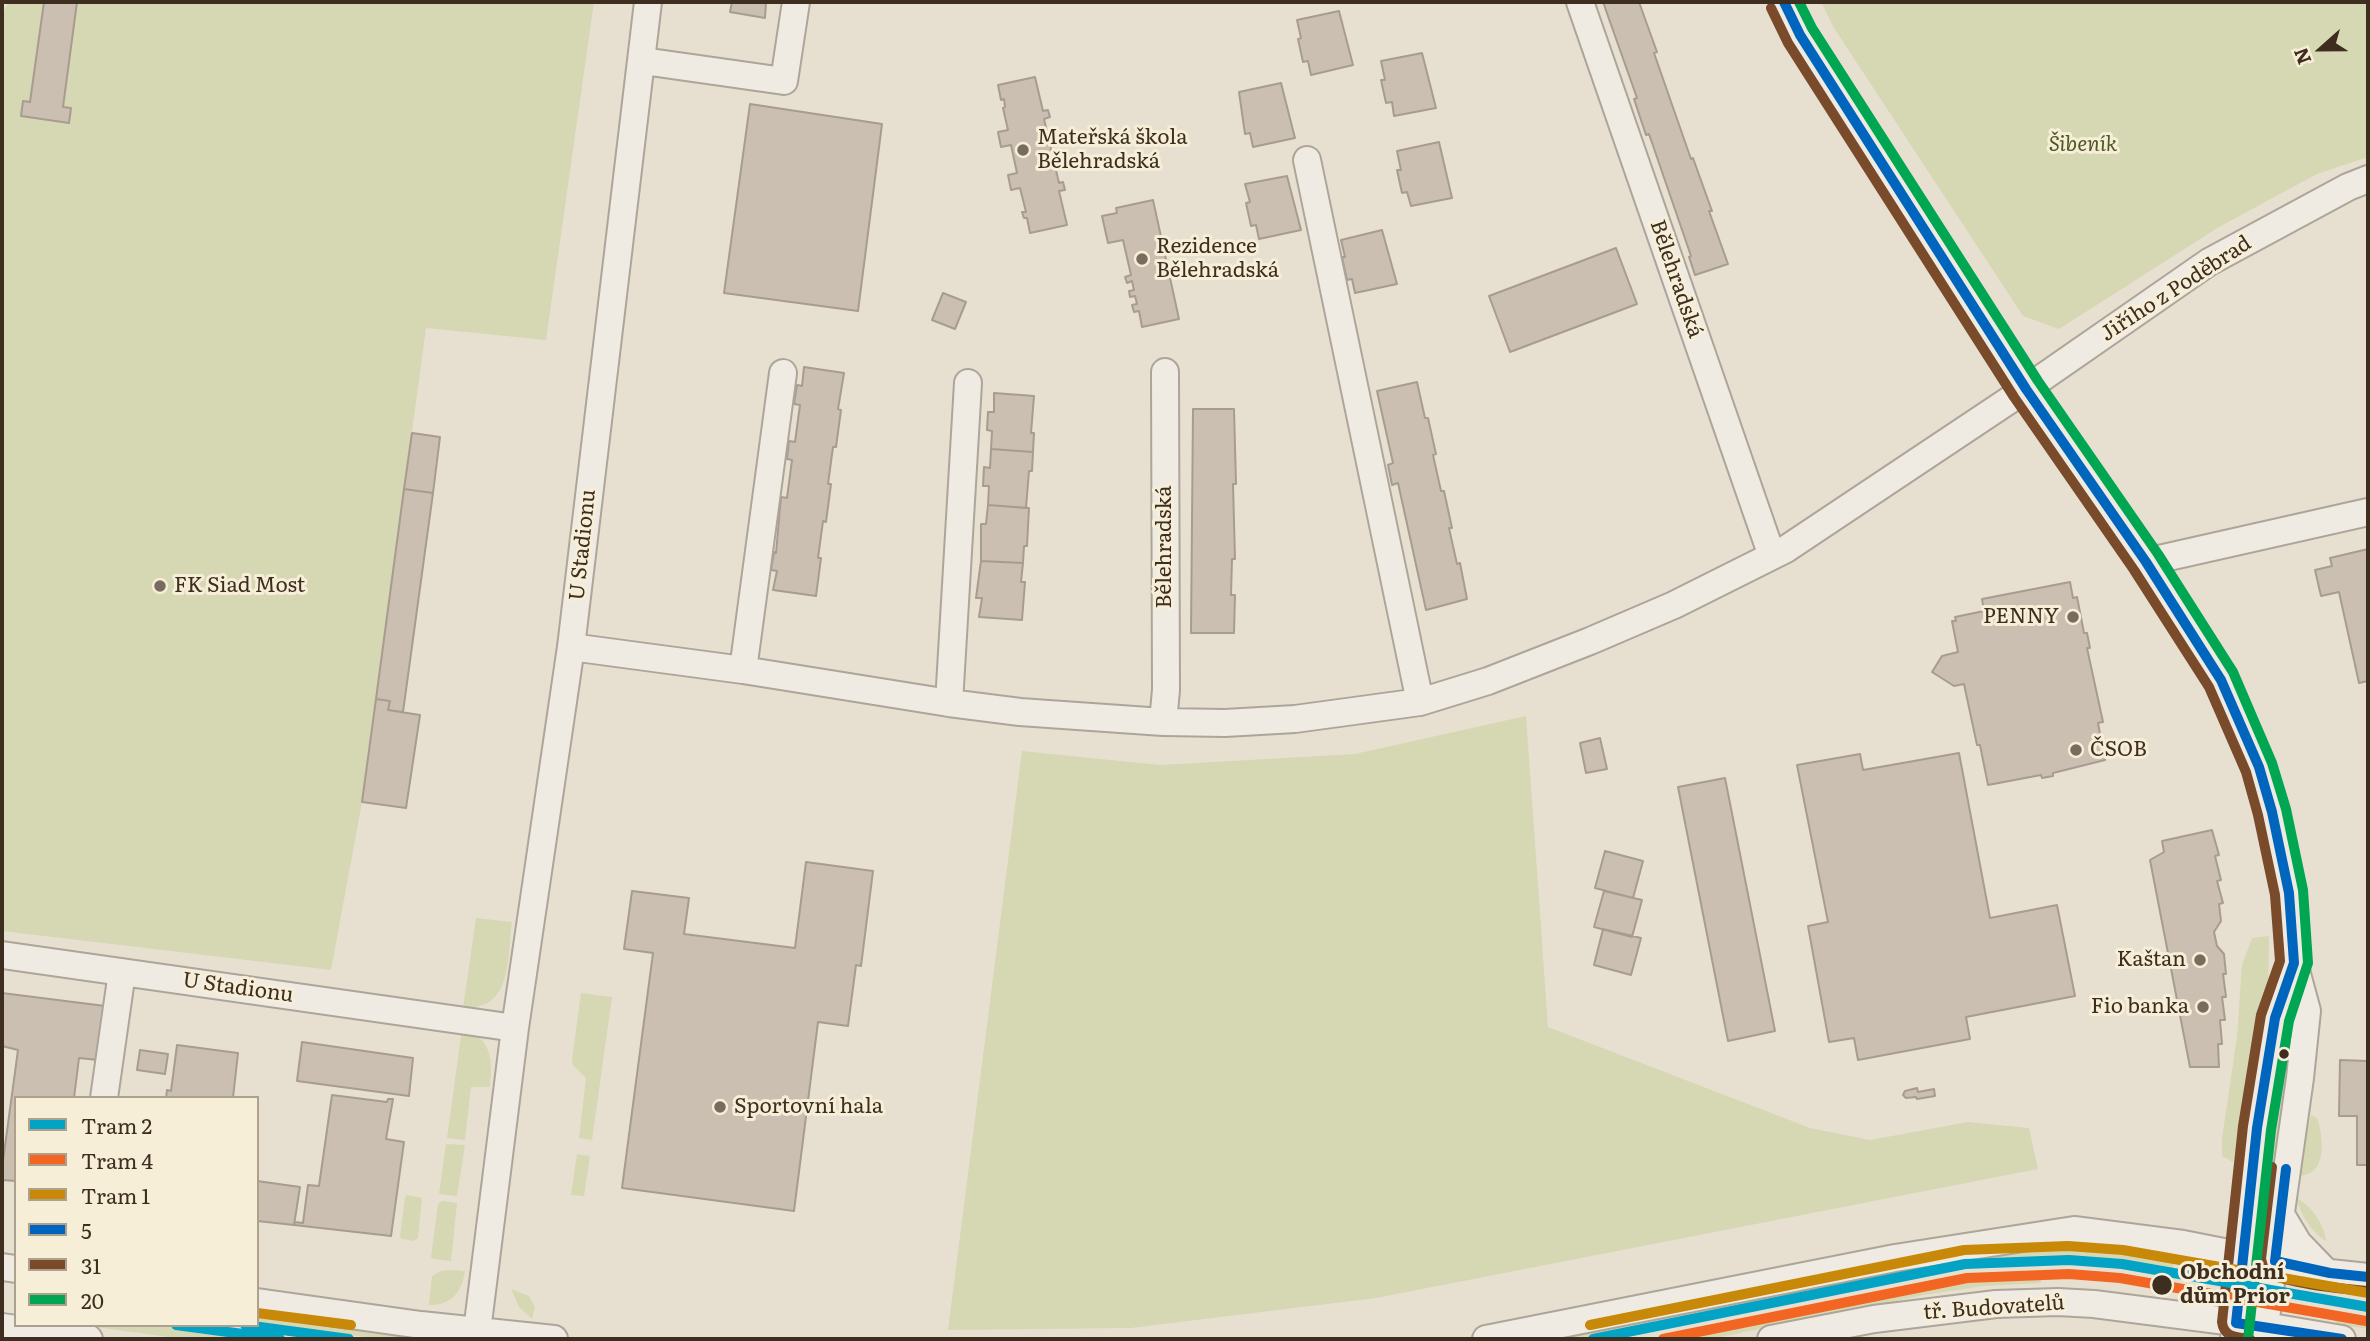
<!DOCTYPE html>
<html>
<head>
<meta charset="utf-8">
<style>
	body { margin:0 }
	#map { position:relative; width:2370px; height:1341px; overflow:hidden; background:#e7e0d1; font-family:Literata,serif }
	canvas { display:block }
	.frame { position:absolute; inset:0; border:4px solid #3d2e20; pointer-events:none }
	.legend { position:absolute; left:14px; top:1096px; width:245px; height:231px; box-sizing:border-box; background:#f7eed8; border:2px solid #ada18e; margin:0; padding:9px 12px; list-style:none; font-size:21px; color:#3d2e20 }
	.legend li { display:flex; align-items:center; gap:14px; height:35px }
	.legend b { width:35px; border:2px solid #ada18e }
	.north { position:absolute; left:2286px; top:14px; width:70px; height:70px; -webkit-text-stroke:5px #f7eed8; paint-order:stroke; rotate:249deg; font-size:19px; font-weight:700; line-height:28px; text-align:center; color:#3d2e20 }
	.north::after { content:''; display:block; margin:auto; width:24px; height:32px; background:#3d2e20; clip-path:polygon(50% 0,100% 100%,50% 72%,0 100%) }
</style>
</head>
<body>
<div id="map">
<canvas width="2370" height="1341"></canvas>
<div class="frame"></div>
<ul class="legend">
<li><b style="height:9px;background:#03a3c5"></b>Tram 2</li>
<li><b style="height:9px;background:#f26522"></b>Tram 4</li>
<li><b style="height:9px;background:#c88808"></b>Tram 1</li>
<li><b style="height:9px;background:#0065bd"></b>5</li>
<li><b style="height:9px;background:#7a4b2a"></b>31</li>
<li><b style="height:9px;background:#00a651"></b>20</li>
</ul>
<div class="north">N</div>
</div>
<script>
const context = document.querySelector('canvas').getContext('2d');
context.lineJoin = 'round';
function paint(path, color) {
  context.fillStyle = color;
  context.fill(path, 'evenodd');
}
function trace(path, color, width, dash) {
  context.strokeStyle = color;
  context.lineWidth = width;
  context.lineCap = dash ? 'butt' : 'round';
  context.setLineDash(dash || []);
  context.stroke(path);
}
function write(font, color, halo, rows, align = 'center') {
  context.font = font + ' Literata,serif';
  context.lineWidth = 6;
  context.setLineDash([]);
  context.textBaseline = 'middle';
  context.strokeStyle = halo;
  context.fillStyle = color;
  for (const [text, x, y, turn = 0] of rows) {
    context.save();
    context.translate(x, y);
    context.rotate((+turn || 0) * Math.PI / 180);
    context.textAlign = isNaN(turn) ? turn : align;
    if (halo) context.strokeText(text, 0, 0);
    context.fillText(text, 0, 0);
    context.restore();
  }
}
const green = new Path2D(`
	M9 2H594L546 340 426 328 362 802 331 970 2 931V14Z
	M1821 2H2368V157L2317 174 2219 227 2059 329 2023 316 1834 28Z
	M1526 716 1548 1027 1810 1128 1870 1140 1968 1122 2029 1128 2038 1169 1376 1298 1131 1328 948 1330 1022 751 1160 765 1355 754Z
	M476 918 512 922C507 958 513 1010 463 1008Z
	M2269 936 2268 1004 2250 1066 2233 1162 2222 1156V1138L2237 1037 2242 965 2252 938Z
	M581 993 612 997 592 1140 579 1138 586 1078 573 1065 572 1060Z
	M462 1029C492 1037 493 1061 490 1087H471L465 1140 447 1138Z
	M2285 1078H2288L2275 1173 2269 1172 2282 1082Z
	M2311 1115 2317 1118C2324 1139 2328 1177 2296 1176Z
	M446 1144 465 1145 457 1196 439 1194Z
	M577 1154 590 1156 584 1196 571 1195Z
	M407 1195 422 1198 418 1238 414 1241 402 1239 400 1237 405 1197Z
	M2296 1198C2310 1204 2325 1225 2326 1241 2310 1231 2302 1216 2296 1198Z
	M442 1201 457 1203 451 1261 433 1259 431 1257 438 1204Z
	M2038 1245 2104 1248 2175 1258 2173 1268C2106 1259 2040 1255 1973 1261L1576 1339H1521Z
	M454 1270 465 1271C462 1292 452 1305 429 1305L432 1276 441 1271Z
	M2040 1272 2041 1283 1984 1286 1924 1295 1711 1339H1659L1961 1279Z
	M511 1289 529 1296 535 1307 532 1319 519 1307Z
	M257 1313 409 1332V1339H380L257 1323Z
	M2337 1314 2368 1320V1329L2335 1324Z
	M81 1325H154L257 1339H183Z`);
const building = new Path2D(`
	M44 2H77L63 107 71 108 69 123 21 116 23 101 30 102Z
	M732 2H766L765 18 730 12Z
	M1603 2H1639L1657 52 1654 53 1691 159 1693 158 1712 211H1709L1728 264 1695 275 1689 257 1691 256 1649 134 1646 135 1634 99 1637 98Z
	M1339 11 1353 65 1311 75 1308 61 1303 62 1298 39 1301 38 1297 20Z
	M1422 53 1436 108 1394 116 1392 102 1386 103 1381 80H1385L1381 61Z
	M1035 77 1043 111 1048 110 1050 117 1044 119 1059 183 1063 182 1065 190 1059 191 1067 225 1030 233 1027 218H1024L1022 212H1026L1020 188 1011 190 1008 175 1017 173 1011 145 1001 147 998 132 1008 130 1003 108 1005 107 1004 99 1001 100 998 85Z
	M1281 83 1295 138 1253 147 1250 133 1245 134 1239 92Z
	M750 104 882 124 858 311 724 293Z
	M1439 142 1452 198 1411 206 1407 192 1402 193 1397 170H1401L1397 151Z
	M1287 176 1301 230 1259 239 1256 225 1251 226 1246 203 1250 202 1245 184Z
	M1153 200 1179 319 1142 327 1139 311 1134 312 1132 305 1137 304 1135 296 1130 297 1129 291 1134 290 1132 281 1127 283 1125 277 1131 275 1123 240 1108 243 1102 216 1117 213 1116 208Z
	M1382 230 1397 284 1355 293 1352 279 1347 280 1342 257H1345L1341 240Z
	M1616 248 1637 304 1510 352 1489 296Z
	M943 293 966 302 955 329 932 320Z
	M804 367 844 373 838 409 841 410 836 447H833L828 484H831L826 522 823 521 818 558H821L816 596 773 590 777 571 771 570 774 552 776 553 781 497 787 498 792 460 787 459 789 441 795 442 800 405 794 404 797 385 802 386Z
	M1417 382 1425 418H1428L1436 454 1433 455 1441 491H1444L1452 528H1449L1457 564 1460 563 1467 599 1426 610 1398 483 1392 485 1388 465 1393 463 1377 391Z
	M994 393 1034 396 1031 433H1034L1033 452 991 449 992 431 987 430 988 412H994Z
	M1193 409H1234L1236 484H1233L1235 559H1232L1231 595H1235L1234 633H1191Z
	M412 433 440 437 433 493 404 489Z
	M991 449 1033 452 1032 471H1029L1026 508 988 505 989 486H983L984 467 990 468Z
	M404 489 433 493 403 712 388 710 390 701 376 699Z
	M988 505 1029 508 1027 546H1024L1023 563 981 561V524H986Z
	M2368 549V681L2359 683 2339 592 2321 596 2315 570 2332 566 2330 558Z
	M981 561 1023 563 1021 582H1025L1022 620 979 617 982 598H976Z
	M2070 582 2073 598 2077 597 2084 633H2087L2090 648H2087L2103 722 2098 723 2105 760 2053 773V776L2042 778 2041 775 1988 785 1980 745H1977L1964 684 1954 686 1932 672 1942 656 1958 652 1952 621H1956L1955 617 1984 611 1982 599Z
	M376 699 390 701 388 710 420 715 406 808 362 802Z
	M1600 738 1607 769 1586 773 1580 743Z
	M1959 753 1990 918 2057 905 2075 996 1966 1017 1970 1039 1858 1060 1854 1038 1829 1042 1808 926 1828 922 1797 765 1860 754 1863 770Z
	M1725 778 1775 1031 1728 1041 1678 787Z
	M2212 830 2219 855 2215 856 2221 880 2217 881 2223 903 2219 904 2221 921 2214 932 2217 946 2224 954 2226 974H2223L2226 997H2222L2225 1020H2220L2222 1044H2218L2219 1067H2190L2150 860 2164 852 2162 841Z
	M1605 851 1643 861 1633 898 1595 888Z
	M806 862 873 871 861 966 856 965 848 1026 818 1022 794 1211 622 1188 653 953 624 949 632 891 689 898 684 934 795 948Z
	M1604 891 1642 900 1632 937 1594 927Z
	M1603 929 1641 938 1631 975 1594 965Z
	M2 993 105 1006 98 1060 79 1058 74 1098H16V1181L2 1180V1185V1168L18 1050 2 1046Z
	M302 1042 413 1058 409 1096 297 1081Z
	M177 1045 238 1053 233 1098H166L167 1090 171 1091Z
	M140 1050 168 1054 165 1074 137 1070Z
	M2340 1060 2368 1061V1165H2357V1116H2339Z
	M1917 1088 1918 1092 1934 1089 1935 1096 1917 1099 1916 1097 1906 1098 1903 1095 1905 1091Z
	M332 1095 387 1102 388 1099H393L386 1139 404 1142 391 1236 294 1225 295 1222 303 1223 308 1185 319 1186Z
	M257 1181 300 1187 294 1225 257 1221Z`);
const minor = new Path2D(`
	M1580 2 1772 556
	M1784 2 1800 35 2026 389 2146 562 2221 680 2259 767 2281 848 2289 893 2294 963 2307 1011 2300 1078 2263 1339
	M643 61 784 81 796 2
	M1307 160 1420 702
	M2146 562 2368 512
	M571 647 743 670 949 703 1020 712 1163 722 1225 723 1295 719 1420 702 1488 681 1590 641 1674 605 1786 549 2026 389 2209 262 2348 187 2368 179
	M743 670 783 373
	M949 703 968 383
	M1163 722 1166 690 1165 372
	M2 955 515 1028
	M104 1098 122 972
	M2280 1213 2298 1243 2326 1272
	M2 1267 16 1269
	M257 1302 421 1325 554 1339
	M2 1327 89 1339
	M476 1339 515 1028 571 647 648 2
	M1486 1339 1895 1258 2074 1230 2183 1244 2330 1273 2368 1277
	M1771 1339 1874 1319 1996 1304 2058 1302 2094 1304 2265 1326 2342 1339
	M2234 1339C2250 1214 2250 1083 2294 963`);
const bus1 = new Path2D(`
	M1784 2 1800 35 2026 389 2146 562 2221 680 2259 767 2272 812 2289 893 2294 963 2275 1018 2257 1128 2236 1323 2342 1339
	M2286 1169 2275 1261 2330 1273 2368 1277`);
const bus2 = new Path2D(`
	M1771 8 1788 43 2014 397 2134 570 2209 687 2246 772 2258 815 2275 895 2280 961 2261 1015 2243 1126 2222 1322C2224 1338 2237 1337 2250 1339
	M2272 1167 2261 1259 2264 1270C2280 1283 2344 1289 2367 1291`);
const bus3 = new Path2D(`
	M1799 2 1812 28 2038 381 2158 554 2233 672 2272 763 2286 809 2303 890 2308 963 2289 1021 2271 1130 2248 1339`);
const tram1 = new Path2D(`
	M176 1325 280 1339
	M245 1325 349 1339
	M1593 1339 1965 1264 2069 1260 2122 1264 2368 1307`);
const tram2 = new Path2D(`
	M1663 1339 1967 1278 2069 1274 2120 1278 2366 1321`);
const tram3 = new Path2D(`
	M257 1313 351 1325
	M1590 1325 1964 1250 2068 1246 2123 1250 2368 1293`);
const markers = [
	[1023,150,7,"#786c5e"],
	[1142,259,7,"#786c5e"],
	[160,586,7,"#786c5e"],
	[2073,617,7,"#786c5e"],
	[2076,750,7,"#786c5e"],
	[2200,960,7,"#786c5e"],
	[2203,1007,7,"#786c5e"],
	[2284,1054,6,"#3d2e20"],
	[720,1107,7,"#786c5e"],
	[2162,1285,11,"#3d2e20"]
];
const poiNames = [
	["Mateřská škola",1037,138],
	["Bělehradská",1037,162],
	["Rezidence",1156,247],
	["Bělehradská",1156,271],
	["FK Siad Most",174,586],
	["PENNY",2059,617,"right"],
	["ČSOB",2090,750],
	["Kaštan",2186,960,"right"],
	["Fio banka",2189,1007,"right"],
	["Sportovní hala",734,1107]
];
const parkNames = [
	["Šibeník",2083,145]
];
const streetNames = [
	["Bělehradská",1676,279,71],
	["Jiřího z Poděbrad",2176,289,-33],
	["U Stadionu",583,545,-84],
	["Bělehradská",1165,547,-90],
	["U Stadionu",238,988,8],
	["tř. Budovatelů",1994,1308,-4]
];
const stopNames = [
	["Obchodní",2180,1273],
	["dům Prior",2180,1297]
];
paint(green, '#d6d7b3');
paint(building, '#cbbfb2');
trace(building, '#a89c90', 2);
trace(minor, '#ada599', 30);
trace(minor, '#efebe3', 26);
trace(bus1, '#0065bd', 10);
trace(bus2, '#7a4b2a', 10);
trace(bus3, '#00a651', 10);
trace(tram1, '#03a3c5', 10);
trace(tram2, '#f26522', 10);
trace(tram3, '#c88808', 10);
for (const [x, y, r, color] of markers) {
  const dot = new Path2D();
  dot.arc(x, y, r, 0, 2 * Math.PI);
  context.fillStyle = color;
  context.fill(dot);
  trace(dot, '#f7eed8', 2.5);
}
write('21px', '#3d2e20', '#f7eed8', poiNames, 'left');
write('italic 21px', '#4d5a26', '#f7eed8', parkNames);
write('21px', '#3d2e20', '#f7eed8', streetNames);
write('bold 21px', '#3d2e20', '#f7eed8', stopNames, 'left');
</script>
</body>
</html>
